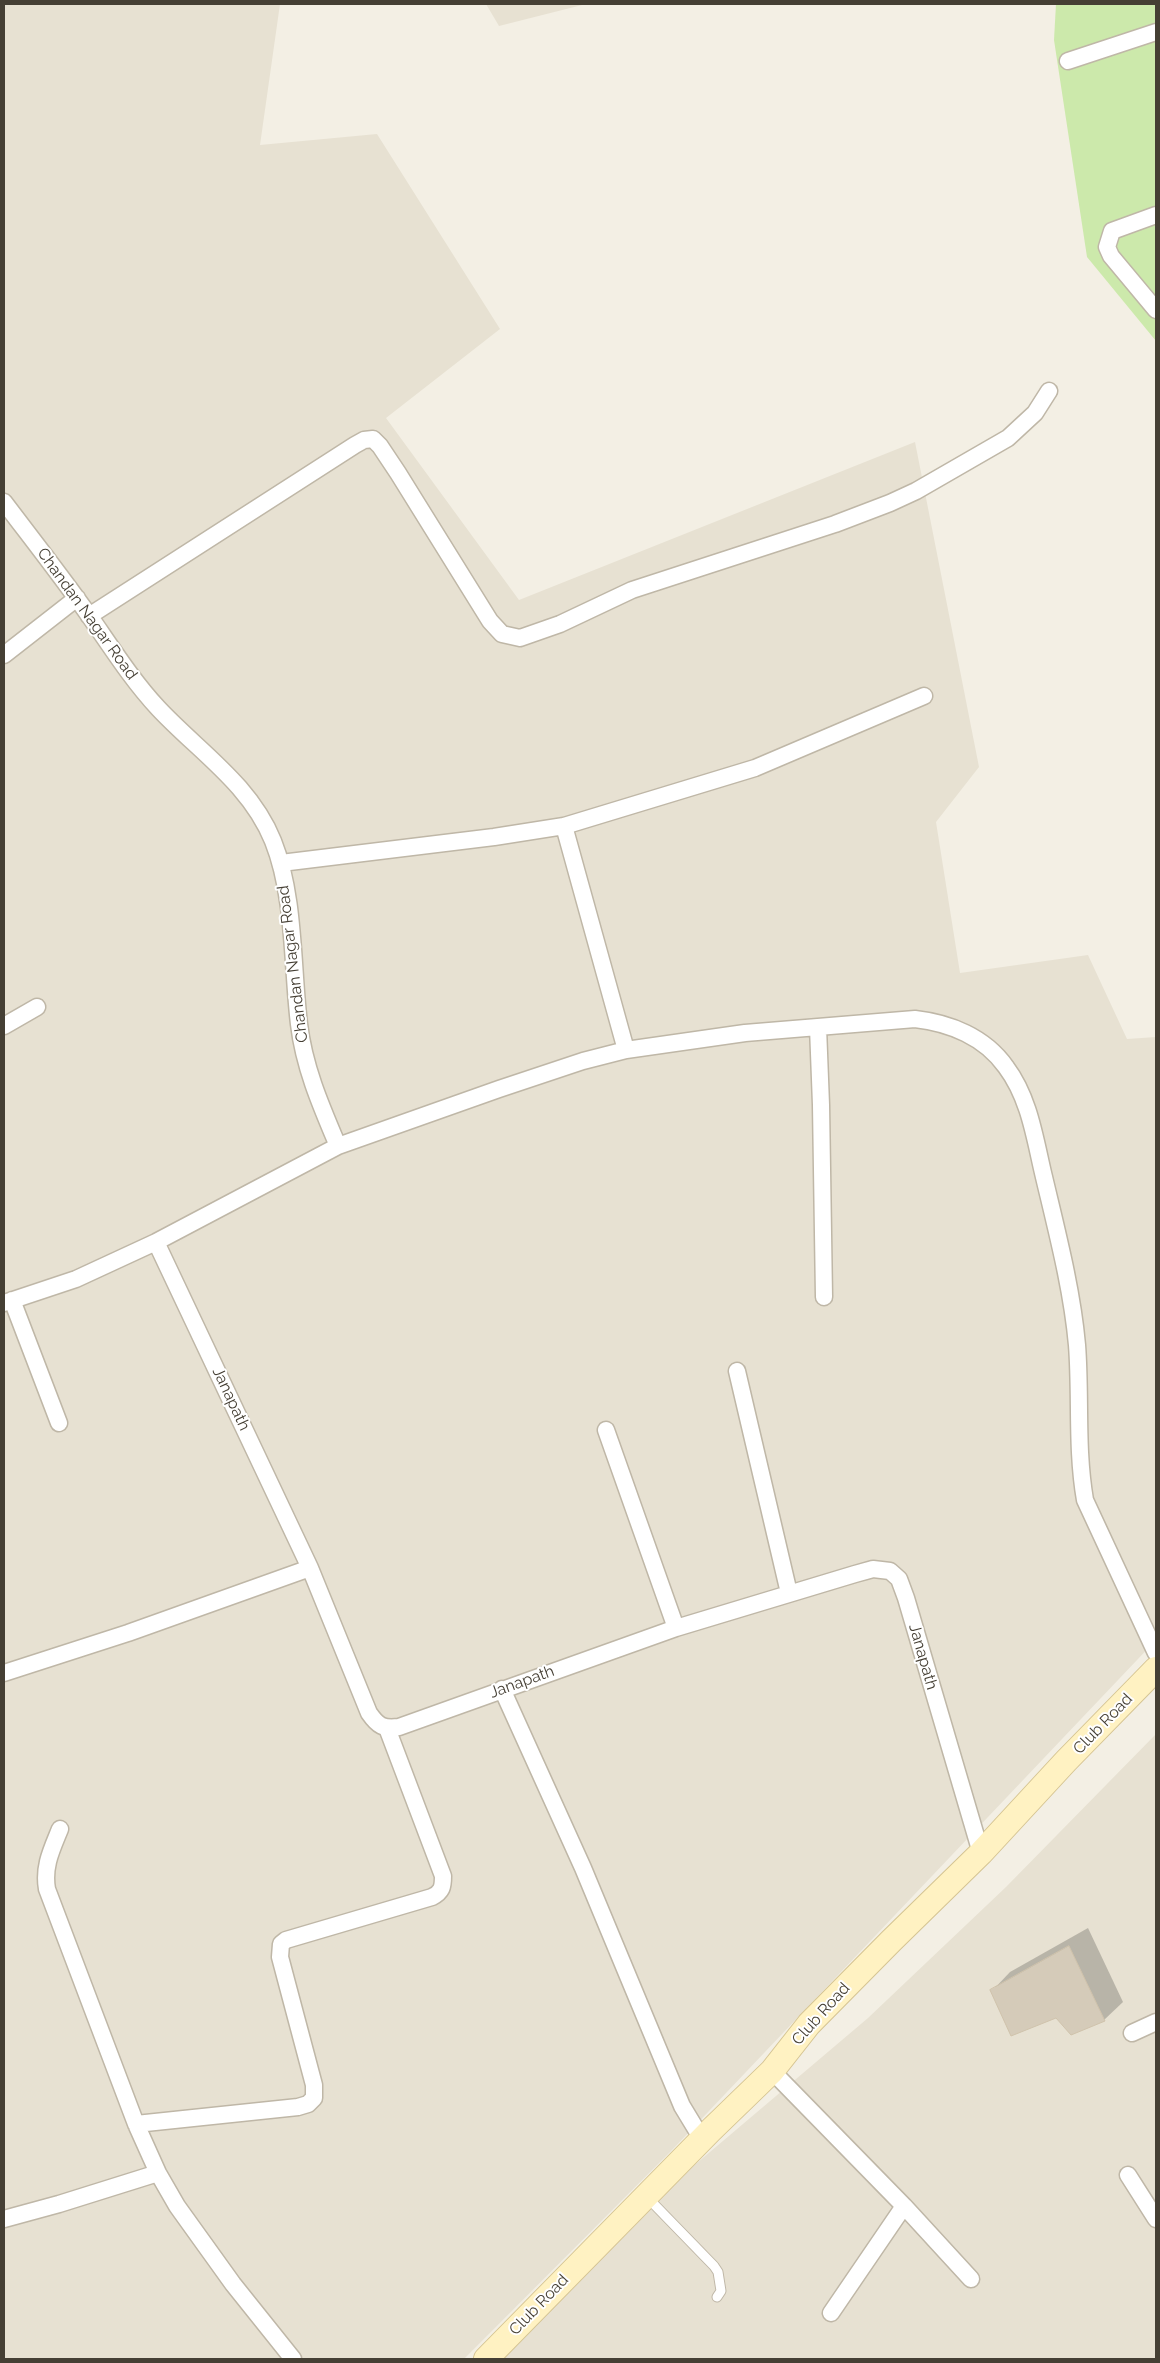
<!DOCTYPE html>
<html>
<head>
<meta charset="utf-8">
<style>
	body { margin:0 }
	#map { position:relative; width:1160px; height:2363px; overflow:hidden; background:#f3efe4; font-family:Raleway,sans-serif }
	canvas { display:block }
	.frame { position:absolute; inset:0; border:5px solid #453f34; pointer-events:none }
</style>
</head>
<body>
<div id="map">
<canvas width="1160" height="2363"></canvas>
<div class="frame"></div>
</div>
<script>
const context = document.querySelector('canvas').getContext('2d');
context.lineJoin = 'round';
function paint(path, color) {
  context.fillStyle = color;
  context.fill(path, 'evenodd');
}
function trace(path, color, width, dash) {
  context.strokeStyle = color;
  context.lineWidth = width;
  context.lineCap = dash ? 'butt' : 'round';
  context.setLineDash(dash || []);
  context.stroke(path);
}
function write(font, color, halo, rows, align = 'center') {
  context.font = font + ' Raleway,sans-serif';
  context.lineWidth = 4;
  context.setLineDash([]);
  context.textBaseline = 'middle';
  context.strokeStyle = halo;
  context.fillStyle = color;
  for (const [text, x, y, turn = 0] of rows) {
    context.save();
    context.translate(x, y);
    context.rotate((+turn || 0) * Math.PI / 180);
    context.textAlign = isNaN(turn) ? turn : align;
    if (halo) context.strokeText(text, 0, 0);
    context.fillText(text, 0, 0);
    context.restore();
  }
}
const residential = new Path2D(`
	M4 4H280L260 145 377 134 500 329 386 418 519 600 915 442 979 767 936 822 960 973 1088 955 1127 1039 1156 1037V1640L671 2151 464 2359H4Z
	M486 4H586L499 26Z
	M1156 1734V2359H496L638 2213 868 2018 1006 1887Z`);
const green = new Path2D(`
	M1056 4H1156V341L1087 257 1054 40Z`);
const shadow = new Path2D(`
	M1088 1928 1123 2002 1104 2020 1056 2017 992 1991 1010 1972Z`);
const building = new Path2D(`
	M1069 1946 1105 2021 1071 2035 1056 2018 1011 2036 990 1990Z`);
const lane = new Path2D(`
	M646 2196 714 2266 718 2272 721 2291 717 2297`);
const street = new Path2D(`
	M1068 61 1156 32
	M1156 215 1112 231 1107 247 1111 256 1156 310
	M4 502C32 539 61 576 88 614 110 645 131 679 158 708 198 751 250 784 273 841 295 896 292 966 299 1024 304 1067 321 1106 338 1146L156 1242 76 1279 4 1303
	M89 616 355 445 364 440 373 439 380 446 398 473 490 621 502 634 520 638 560 624 632 590 835 524 890 503 916 491 1008 438 1035 413 1049 391
	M4 655 77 598
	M564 826 626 1050
	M281 863 494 837 564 826 755 768 924 696
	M4 1026 37 1007
	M818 1027 821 1105 824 1297
	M338 1146 499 1089 583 1061 626 1050 745 1033 915 1019C950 1023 985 1037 1006 1067 1030 1099 1035 1140 1044 1177 1057 1232 1072 1289 1077 1345 1081 1397 1076 1448 1085 1500L1156 1653
	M156 1242 310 1568 369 1713C378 1726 383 1729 399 1727L676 1628 855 1574 873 1569 890 1571 899 1579 906 1598 981 1853
	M12 1300 59 1423
	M737 1371 789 1593
	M606 1430 676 1628
	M4 1673 128 1633 310 1568
	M502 1689 583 1868 682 2106 702 2139
	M60 1829C52 1849 43 1866 47 1889L136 2124 158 2173 177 2206 233 2284 293 2359
	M1132 2033 1156 2022
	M772 2071 904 2206 971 2279
	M136 2124 298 2107 308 2104 314 2098V2085L280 1957 281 1944 286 1940 432 1897C442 1892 443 1887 443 1876L387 1728
	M1128 2175 1156 2219
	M4 2219 59 2204 158 2173
	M831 2313 904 2206`);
const secondary = new Path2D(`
	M486 2359 711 2130 772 2071 809 2024 891 1941 981 1853 1066 1761 1156 1669`);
const streetNames = [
	["Chandan Nagar Road",87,614,54],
	["Chandan Nagar Road",293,964,-97],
	["Janapath",231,1399,65],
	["Janapath",923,1657,74],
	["Janapath",522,1682,-20],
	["Club Road",1103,1724,-46],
	["Club Road",821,2014,-48],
	["Club Road",539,2305,-46]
];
paint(residential, '#e7e1d2');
paint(green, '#cce9ab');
paint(shadow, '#0003');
paint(building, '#d5cbb9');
trace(building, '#d0c3ac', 1);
trace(lane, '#bfb7a7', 11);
trace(street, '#bfb7a7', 19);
trace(secondary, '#d5c492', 26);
trace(lane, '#fff', 9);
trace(street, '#fff', 16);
trace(secondary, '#fff2c2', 24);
write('16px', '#453f34', '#fff', streetNames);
</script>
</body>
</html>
